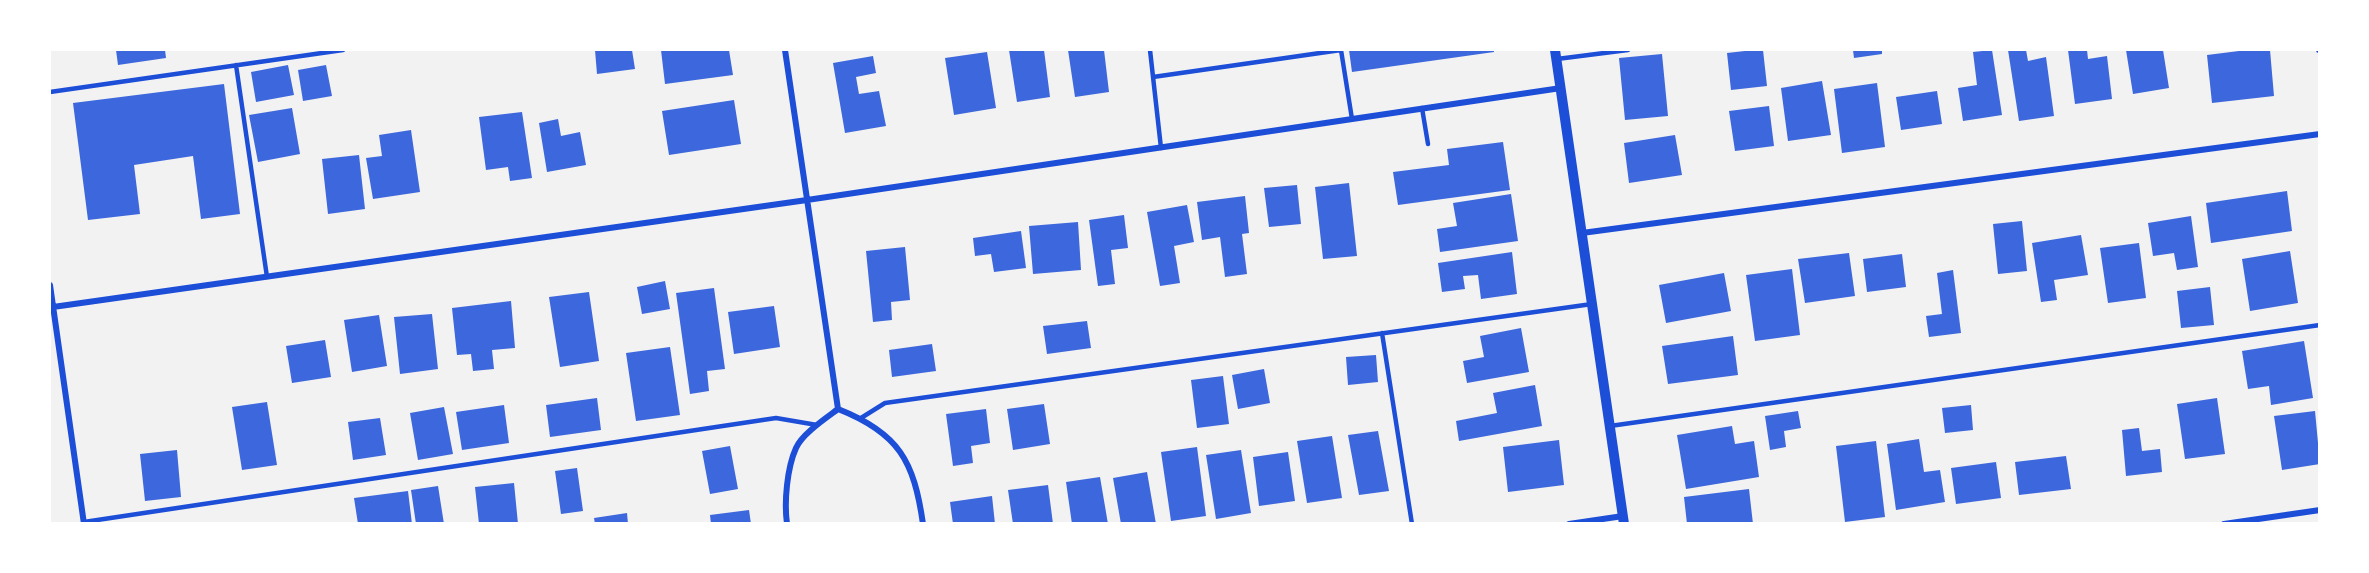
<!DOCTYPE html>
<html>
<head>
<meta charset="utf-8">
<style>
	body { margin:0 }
	#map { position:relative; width:2369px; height:573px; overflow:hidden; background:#f2f2f2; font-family:Karla,sans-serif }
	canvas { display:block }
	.frame { position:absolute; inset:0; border:51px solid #fff; pointer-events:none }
</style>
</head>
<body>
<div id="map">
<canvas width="2369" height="573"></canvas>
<div class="frame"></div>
</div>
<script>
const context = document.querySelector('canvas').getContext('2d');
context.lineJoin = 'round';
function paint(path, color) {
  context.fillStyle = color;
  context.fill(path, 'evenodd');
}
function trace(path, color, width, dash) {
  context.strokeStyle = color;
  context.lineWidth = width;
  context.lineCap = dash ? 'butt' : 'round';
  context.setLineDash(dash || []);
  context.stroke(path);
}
const building = new Path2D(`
	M116 50H165L166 58 118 65Z
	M595 50H632L635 69 597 74Z
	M661 50H729L733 75 665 84Z
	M1009 50H1044L1050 97 1017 102Z
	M1068 50H1104L1109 92 1075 97Z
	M1349 50H1494V52L1352 72Z
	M1754 50H1763L1767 86 1731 90 1727 53Z
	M1853 50H1882V54L1854 58Z
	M1992 50 2002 115 1963 121 1958 88 1977 85 1973 52Z
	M2008 50H2026L2028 61 2046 57 2054 116 2019 121Z
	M2068 50H2087L2088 59 2107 56 2112 99 2075 104Z
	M2126 50H2163L2169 88 2133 94Z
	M2247 50H2270L2274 96 2212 103 2207 55Z
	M987 52 996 108 954 115 945 58Z
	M1662 54 1668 116 1625 120 1619 58Z
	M873 56 876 73 856 77 859 94 879 91 886 126 845 133 833 63Z
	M288 65 294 95 256 102 251 72Z
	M326 65 332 96 303 101 298 70Z
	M1822 81 1831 135 1788 141 1781 88Z
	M1877 83 1885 147 1842 153 1834 89Z
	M224 84 240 214 201 219 193 156 134 165 140 214 88 220 73 103Z
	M1937 91 1942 124 1901 130 1896 97Z
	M734 100 741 144 669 155 662 111Z
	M1769 106 1774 146 1735 151 1729 111Z
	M292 108 300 154 258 162 249 115Z
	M522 112 532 178 510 181 508 167 486 170 479 117Z
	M558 119 561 136 580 132 586 165 547 172 539 123Z
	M411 130 420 192 373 199 366 158 382 156 379 135Z
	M1675 135 1682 175 1629 183 1624 143Z
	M1503 142 1510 190 1398 205 1393 172 1449 165 1447 149Z
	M359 155 365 209 328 214 322 159Z
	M1349 183 1357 256 1323 259 1315 187Z
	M1297 185 1301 224 1269 227 1264 188Z
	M2287 191 2292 231 2211 243 2206 203Z
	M1511 194 1518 241 1440 252 1437 229 1457 226 1453 203Z
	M1245 196 1249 233 1242 234 1247 274 1225 277 1220 237 1202 240 1197 202Z
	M1187 205 1194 242 1174 246 1180 283 1160 286 1147 212Z
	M1124 215 1128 248 1111 250 1115 284 1098 286 1089 220Z
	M2191 216 2198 267 2177 270 2174 253 2153 256 2148 223Z
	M2022 221 2027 271 1998 274 1993 224Z
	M1078 222 1081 270 1033 274 1029 226Z
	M1021 231 1026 268 994 272 991 254 975 256 973 238Z
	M2081 235 2088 275 2054 280 2057 300 2041 302 2032 243Z
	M2139 243 2146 298 2108 303 2100 248Z
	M905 247 910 300 891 302 892 320 873 322 866 251Z
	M2290 251 2298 303 2250 311 2242 259Z
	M1512 252 1517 294 1481 299 1478 275 1463 276 1465 289 1442 292 1438 263Z
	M1849 253 1855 296 1805 303 1798 259Z
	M1902 254 1906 287 1867 292 1863 259Z
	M1792 269 1800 335 1755 341 1746 275Z
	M1953 270 1961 333 1929 337 1926 316 1942 314 1937 273Z
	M1724 273 1731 311 1666 323 1659 285Z
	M665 281 670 309 642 314 637 287Z
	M2210 287 2214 325 2181 328 2177 291Z
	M714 288 725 369 707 371 709 391 690 394 676 293Z
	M589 292 599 361 560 367 549 297Z
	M511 301 515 348 492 350 494 369 473 371 471 354 457 355 452 308Z
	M774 306 780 347 734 354 728 312Z
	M432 314 438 369 400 374 394 317Z
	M379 315 387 366 352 372 344 320Z
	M1087 321 1091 348 1047 354 1043 326Z
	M1521 328 1529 372 1467 383 1463 361 1484 357 1480 336Z
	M1733 336 1738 375 1668 384 1662 346Z
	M325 340 331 377 292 383 286 346Z
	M2304 341 2313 398 2271 405 2269 386 2248 389 2242 351Z
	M932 344 936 371 892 377 889 350Z
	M670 347 680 415 636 421 626 353Z
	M1376 355 1378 382 1348 385 1346 357Z
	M1264 369 1270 403 1238 409 1232 375Z
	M1223 376 1229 424 1197 428 1191 380Z
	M1535 385 1542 426 1459 441 1456 421 1497 413 1493 393Z
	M597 398 601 430 550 437 546 405Z
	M2217 398 2225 454 2185 459 2177 404Z
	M267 402 277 465 242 470 232 407Z
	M1044 404 1050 444 1013 450 1007 409Z
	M504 405 509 443 462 450 456 412Z
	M1971 405 1973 430 1945 433 1942 408Z
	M444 407 453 454 418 460 410 413Z
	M986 409 990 443 971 446 973 463 953 466 946 414Z
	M1798 411 1801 428 1784 431 1786 447 1770 450 1765 416Z
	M2315 411 2320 464 2282 470 2274 416Z
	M380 418 386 455 353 460 348 422Z
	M1732 426 1735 444 1754 441 1759 477 1686 489 1677 435Z
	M2139 428 2142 451 2160 449 2162 472 2126 476 2122 430Z
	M1378 431 1389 491 1359 495 1348 435Z
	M1332 436 1342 498 1307 503 1297 441Z
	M1919 439 1924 472 1940 470 1945 502 1896 510 1887 444Z
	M1559 440 1564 485 1508 492 1503 447Z
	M1876 441 1885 517 1845 522 1836 446Z
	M730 446 738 489 710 494 702 451Z
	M1197 447 1206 516 1171 521 1161 452Z
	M177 450 181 497 145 501 140 454Z
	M1241 450 1251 513 1216 519 1206 455Z
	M1288 452 1295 501 1259 506 1253 457Z
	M2066 456 2071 489 2019 495 2015 462Z
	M1996 462 2001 498 1956 504 1951 468Z
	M577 468 583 511 561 514 555 471Z
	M1147 472 1156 524H1121L1113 478Z
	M1100 477 1108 524H1072L1066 482Z
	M514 483 518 524H479L475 487Z
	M1048 485 1053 524H1013L1008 490Z
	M438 486 444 524H416L411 490Z
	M1749 489 1753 524H1687L1684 497Z
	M408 491 412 524H358L354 498Z
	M992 496 995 524H953L950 502Z
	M749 510 751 524H711L710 515Z
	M627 513 628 524H595L594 518Z`);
const service = new Path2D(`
	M1150 50 1161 148
	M1341 50 1352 119
	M1557 59 1628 50
	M236 65 267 277
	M1153 77 1341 50
	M50 92 343 50
	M1422 108 1428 144
	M1382 333 1412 524
	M861 418 885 403 1592 304
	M1610 426 2320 325
	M84 522 776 418 817 425`);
const minor = new Path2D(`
	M785 50 838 409
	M2319 50H2320
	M1582 233 2320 134
	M50 285 84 524
	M53 307 807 200 1561 88
	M838 409C899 433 914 461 923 524
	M787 524C784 502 787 468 796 448 802 434 826 418 838 409
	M1569 524 1623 516
	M2224 524 2320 510`);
const tertiary = new Path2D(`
	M1555 50 1624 524`);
paint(building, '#3d67dc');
trace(service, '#1d4ed8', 4.5);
trace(minor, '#1d4ed8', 6);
trace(tertiary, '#1d4ed8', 10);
</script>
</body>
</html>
